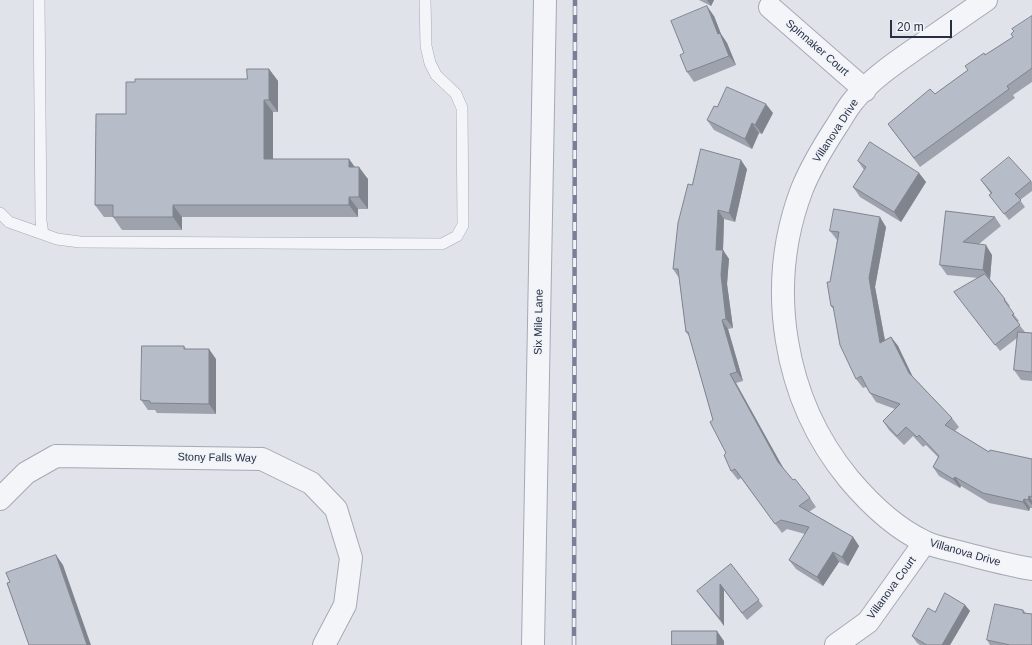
<!DOCTYPE html>
<html>
<head>
<meta charset="utf-8">
<style>
	body { margin:0 }
	#map { position:relative; width:1032px; height:645px; overflow:hidden; background:#e1e3eb; font-family:Helvetica,sans-serif }
	canvas { display:block }
	.scale { position:absolute; left:890px; top:20px; width:62px; height:18px; box-sizing:border-box; border:2px solid #272f44; border-top:0; padding-left:5px; font-size:12px; line-height:14px; white-space:nowrap; color:#272f44; -webkit-text-stroke:3px #f0f3f8; paint-order:stroke }
</style>
</head>
<body>
<div id="map">
<canvas width="1032" height="645"></canvas>
<div class="scale">20 m</div>
</div>
<script>
const context = document.querySelector('canvas').getContext('2d');
context.lineJoin = 'round';
function trace(path, color, width, dash) {
  context.strokeStyle = color;
  context.lineWidth = width;
  context.lineCap = dash ? 'butt' : 'round';
  context.setLineDash(dash || []);
  context.stroke(path);
}
function paint(path, color) {
  context.fillStyle = color;
  context.fill(path, 'evenodd');
}
function write(font, color, halo, rows, align = 'center') {
  context.font = font + ' Helvetica,sans-serif';
  context.lineWidth = 3;
  context.setLineDash([]);
  context.textBaseline = 'middle';
  context.strokeStyle = halo;
  context.fillStyle = color;
  for (const [text, x, y, turn = 0] of rows) {
    context.save();
    context.translate(x, y);
    context.rotate((+turn || 0) * Math.PI / 180);
    context.textAlign = isNaN(turn) ? turn : align;
    if (halo) context.strokeText(text, 0, 0);
    context.fillText(text, 0, 0);
    context.restore();
  }
}
const service = new Path2D(`
	M39 0 41 221 43 234 57 239 80 242 442 244 457 236 463 225 462 108 456 94 436 75 430 63 426 46 425 0
	M0 213 9 222 43 234`);
const minor = new Path2D(`
	M986 0C963 16 940 32 918 47 895 63 871 79 854 100 847 108 842 118 836 127 823 147 811 167 802 189 765 286 783 399 849 479 870 504 895 528 925 542 935 547 948 549 959 552 983 558 1007 565 1032 569
	M770 7 865 90
	M0 499 26 473 56 456 262 459 311 483 336 509 351 558 345 605 324 645
	M836 645 868 622 925 542`);
const tertiary = new Path2D(`
	M533 645 545 0`);
const rail = new Path2D(`
	M574 645 575 0`);
const wall = new Path2D(`
	M699 0H714L711 6Z
	M714 16 721 34 727 43 736 65 694 82 687 72 684 53Z
	M1032 16V82L1013 95 1015 98 920 167 888 124 935 94 968 70 985 55 1013 37Z
	M269 69 278 81V112H273V159H349L355 167 368 179V209H358V217H182V230H122L113 217H104L95 205 126 114 247 79Z
	M773 113 762 134 759 133 752 149 714 130 707 120Z
	M858 161 919 173 926 182 901 222 860 197 853 187 864 170Z
	M747 169 735 222 724 219 723 250 729 259 727 284 733 328 728 329 743 381 736 383 783 468 793 480 810 498 816 507 809 512 853 537 859 546 848 566 839 562 823 586 796 569 789 560 805 534 787 529 782 533 741 478 738 480 731 471 726 453 713 420 689 336 686 332 679 278 673 269 692 185Z
	M981 180 1031 181 1032 182V191L1020 200 1025 207 1009 220 989 195 991 194Z
	M946 211 995 217 1001 226 979 244 992 255 990 279 1010 306 1008 307 1019 321 1017 322 1025 332 1032 333V381L1021 380 1014 370 1017 338 1000 351 954 292 978 278 947 275 940 265Z
	M886 227 875 287 885 340 891 337 898 346 913 377 952 418 959 427 955 431 989 452 1032 459V508H1030L1029 511 989 503 961 486 960 488 939 476 933 467 938 457 926 445 923 447 913 436 904 445 889 430 883 421 895 409 876 402 866 387 863 388 856 379 834 310 831 306 837 240 830 231Z
	M184 346 186 349 216 359V414L157 413 155 410H148L141 400Z
	M731 564 763 606 747 620 724 590V626L697 591Z
	M965 605 970 611 950 645H920L917 643 912 636 935 612Z
	M1023 610 1026 613 1032 645H990L987 640Z`);
const shadedWall = new Path2D(`
	M707 0H714L711 6Z
	M707 6 714 16 721 34 727 43 736 65 729 56 718 34Z
	M269 69 278 81V112L269 100Z
	M264 100 273 112V172L264 159Z
	M766 104 773 113 762 134 755 125Z
	M752 123 759 133 752 149 745 139Z
	M349 159 358 172 349 167Z
	M741 160 747 169 735 222 729 213Z
	M359 167 368 179V209L359 197Z
	M919 173 926 182 901 222 894 212Z
	M349 197 358 209V217L349 205Z
	M173 205 182 217V230L173 217Z
	M718 210 724 219 723 250 729 259 727 284 733 328 726 319 721 275 716 250Z
	M880 217 886 227 875 287 887 352 880 343 869 278Z
	M986 245 992 255 990 279 983 270Z
	M722 320 728 329 743 381 737 372Z
	M891 337 898 346 915 382 909 373Z
	M209 349 216 359V414L209 404Z
	M730 374 736 383 785 471 778 462Z
	M955 477 961 486 960 488 953 479Z
	M1029 496 1032 501V505L1028 500Z
	M1024 499 1030 508 1029 511 1023 502Z
	M853 537 859 546 848 566 842 557Z
	M833 552 839 562 823 586 817 577Z
	M56 555 63 565 91 645H87Z
	M720 584 724 590V626L720 619Z
	M965 605 970 611 950 645H942Z
	M717 631 724 641V645H717Z`);
const building = new Path2D(`
	M707 6 718 34 720 33 729 56 687 72 680 55 684 53 671 21Z
	M1032 16V68L1007 86 1009 89 914 158 888 124 930 89 935 94 968 70 965 66 984 53 985 55 1013 37 1011 34 1014 31 1012 29Z
	M247 69H269V100H264V159H349V167H359V197H349V205H173V217H113V205H95L96 114H126V82H135V79H247Z
	M727 87 766 104 755 125 752 123 745 139 707 120 714 106 717 107Z
	M870 142 919 173 894 212 853 187 866 167 858 161Z
	M701 149 741 160 729 213 718 210 716 250H723L721 275 726 319 722 320 737 372 730 374 778 462 793 480 795 479 810 498 799 506 853 537 842 557 833 552 817 577 789 560 809 527 781 520 775 524 735 469 731 471 724 455 726 453 710 422 713 420 688 332H686L678 269H673L678 223 688 184 692 185Z
	M1009 157 1031 181 1015 194 1021 200 1004 214 989 195 992 193 981 180Z
	M834 209 880 217 869 278 880 343 891 337 909 373 952 418 945 425 989 452 990 450 1032 459V497L1029 496 1028 500 1024 499 1023 502 983 493 955 477 953 479 933 467 939 456 919 435 917 437 906 427 897 436 883 421 900 404 870 393 861 376 856 379 840 345 833 306H831L827 282H830L839 232 830 231Z
	M946 211 995 217 963 242 986 245 983 270 940 265Z
	M985 274 1005 299 1004 300 1014 314 1012 315 1020 325 995 345 954 292Z
	M1018 332 1032 333V372L1014 370Z
	M142 346H184V349H209V404L150 403V401L141 400Z
	M56 555 87 645H29L7 583 10 582 6 573Z
	M731 564 759 600 742 613 720 584V619L697 591Z
	M945 593 965 605 942 645H927L912 636 928 608 935 612Z
	M995 604 1023 610V613L1032 614V645H1010L987 640Z
	M672 631H717V645H672Z`);
const streetNames = [
	["Spinnaker Court",817,48,41],
	["Villanova Drive",836,131,-57],
	["Six Mile Lane",539,322,-89],
	["Stony Falls Way",217,458,1],
	["Villanova Drive",965,553,16],
	["Villanova Court",892,588,-54]
];
trace(service, '#a5a9b6', 12);
trace(minor, '#a5a9b6', 24);
trace(tertiary, '#a5a9b6', 24);
trace(service, '#f4f5f8', 11);
trace(minor, '#f4f5f8', 22);
trace(tertiary, '#f4f5f8', 22);
trace(rail, '#798096', 4.5);
trace(rail, '#f0f3f8', 3, [9]);
paint(wall, '#9da2ad');
paint(shadedWall, '#80848d');
paint(building, '#b7bcc9');
trace(building, '#80848d', 1);
write('11px', '#272f44', '#f0f3f8', streetNames);
</script>
</body>
</html>
